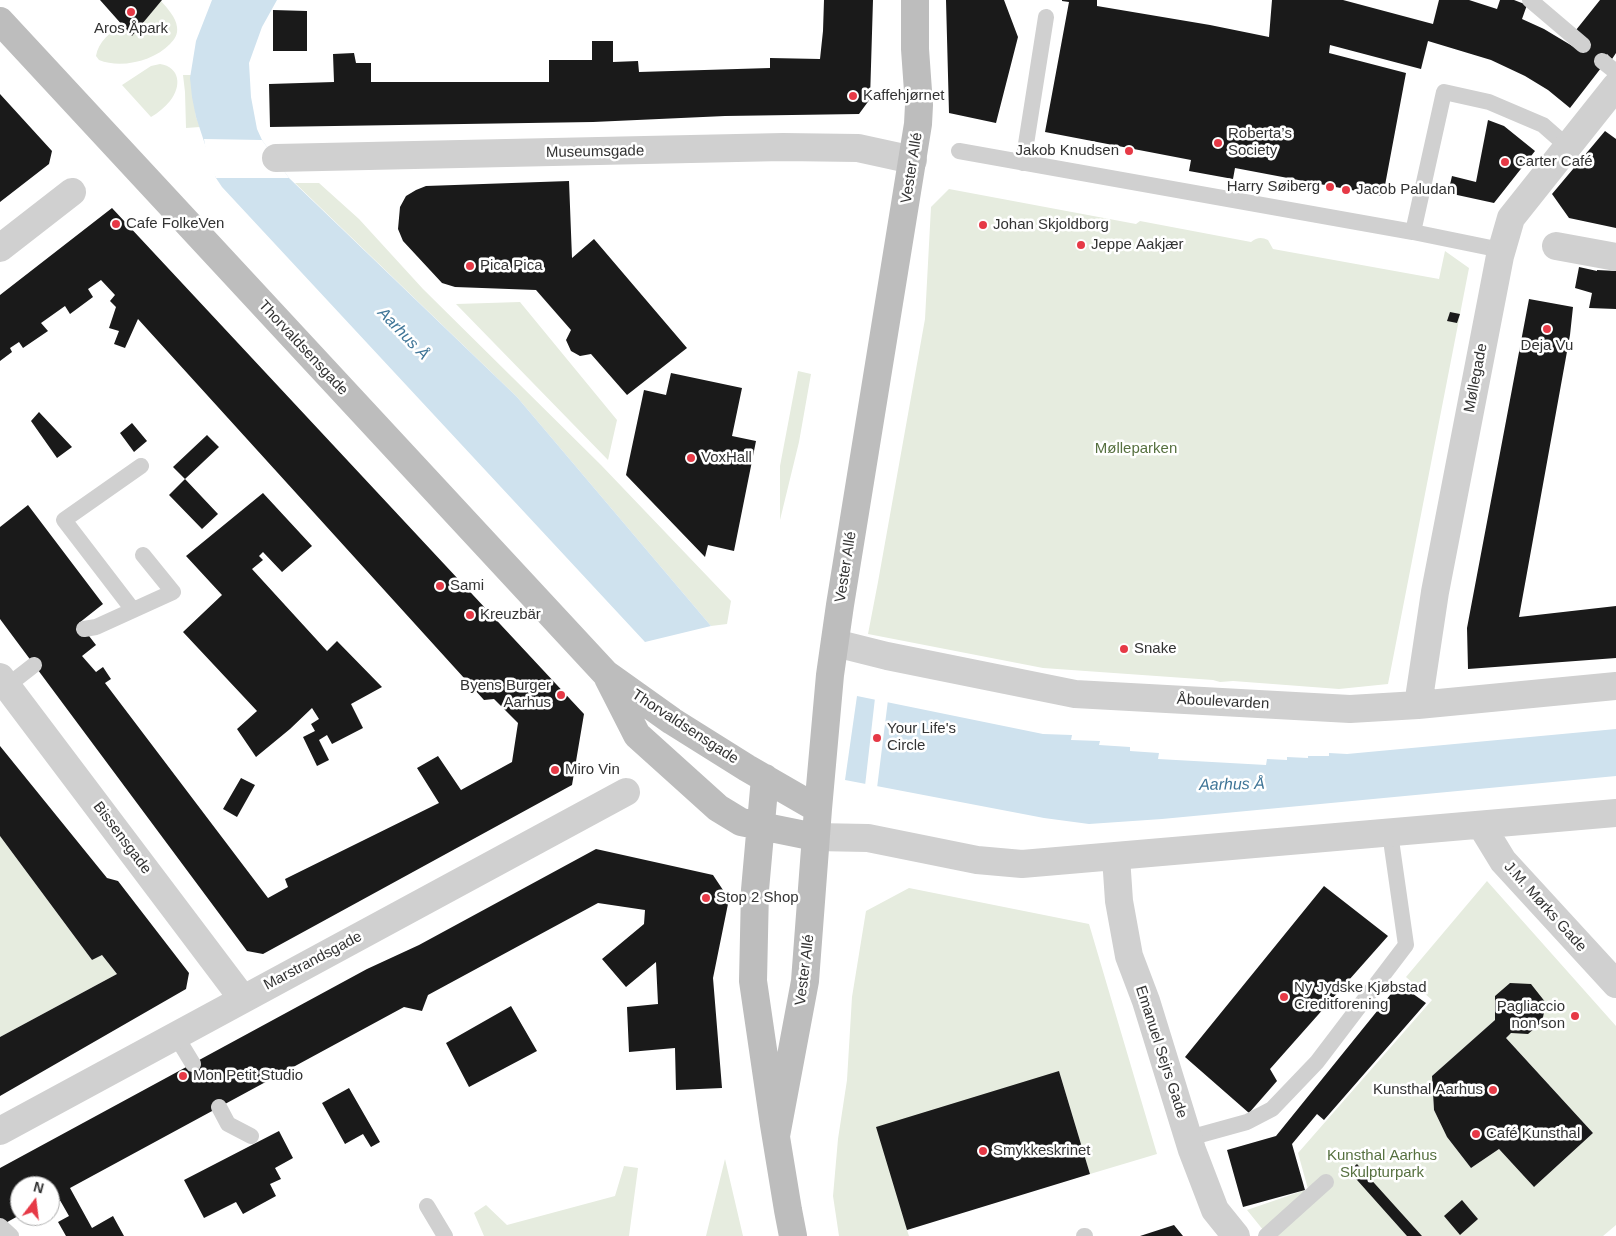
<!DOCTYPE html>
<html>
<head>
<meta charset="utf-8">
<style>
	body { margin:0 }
	#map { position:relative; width:1616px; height:1236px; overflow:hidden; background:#fff; font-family:Arial,sans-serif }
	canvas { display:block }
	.north { position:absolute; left:10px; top:1176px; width:50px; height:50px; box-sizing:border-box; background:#fff; border:1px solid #adadad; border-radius:50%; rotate:15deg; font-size:14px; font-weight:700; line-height:20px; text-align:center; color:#333 }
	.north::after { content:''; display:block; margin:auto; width:18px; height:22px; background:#e63946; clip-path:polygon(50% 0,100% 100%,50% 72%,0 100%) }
</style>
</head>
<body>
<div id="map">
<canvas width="1616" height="1236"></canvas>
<div class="north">N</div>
</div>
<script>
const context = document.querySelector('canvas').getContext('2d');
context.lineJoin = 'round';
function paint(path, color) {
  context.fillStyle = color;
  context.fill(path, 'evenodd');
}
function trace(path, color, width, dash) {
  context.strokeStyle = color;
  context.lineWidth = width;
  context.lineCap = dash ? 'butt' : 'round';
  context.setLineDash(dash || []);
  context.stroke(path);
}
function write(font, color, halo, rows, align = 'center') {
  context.font = font + ' Arial,sans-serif';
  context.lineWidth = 5;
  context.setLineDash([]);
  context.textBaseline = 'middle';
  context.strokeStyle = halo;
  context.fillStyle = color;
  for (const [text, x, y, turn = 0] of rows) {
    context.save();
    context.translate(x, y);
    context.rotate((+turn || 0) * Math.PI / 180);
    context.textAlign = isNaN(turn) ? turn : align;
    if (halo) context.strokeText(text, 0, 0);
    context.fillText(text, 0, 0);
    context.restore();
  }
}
const green = new Path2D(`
	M161 1C167 8 176 17 177 27 178 34 175 39 170 44 154 61 121 69 99 60L96 56C98 42 111 32 121 24L132 36Z
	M160 64C180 67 182 86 170 101 165 107 158 113 151 117L122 85 151 66Z
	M183 75H191L196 117 200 127 186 128 185 92Z
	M295 183H319L359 219 423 289 601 465 731 601 727 624 711 626 517 397Z
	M949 189 1136 224 1140 221 1251 242C1257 237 1262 237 1268 240L1273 249 1439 279 1445 251 1469 268 1388 684 1339 689 1233 681 1220 682 1213 680 1043 668 868 634 878 582 925 319 931 207Z
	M520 302 617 420 608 460 456 304Z
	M798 371 811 374 799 442 780 520V466Z
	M0 836 92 960 102 955 117 974 0 1037Z
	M1487 881 1616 1026V1225L1603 1236H1268L1247 1210 1308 1189 1298 1153 1432 1000 1406 977ZM1546 1003 1542 1022 1528 1033H1511L1506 1038 1593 1133 1534 1187 1499 1149 1471 1168 1447 1137 1434 1110 1432 1076 1495 1020Z
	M909 888 1089 924 1157 1154 1090 1174 1059 1071 907 1230 909 1236H839L833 1196 838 1139 847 1080 852 997 866 911Z
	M725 1159 743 1236H706Z
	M624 1166 638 1168 629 1236H484L474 1213 486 1205 507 1225 615 1196Z`);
const water = new Path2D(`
	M212 0H277L262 27 249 63 251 97 257 129 262 140 289 178 517 397 711 626 645 642 222 187 216 178 196 117 192 97 190 78 196 41Z
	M857 696 1043 734 1072 735 1071 740 1100 741 1099 745 1130 747V751L1159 753 1158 759 1266 765 1267 759 1287 760V757L1308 758V756H1329V753L1347 754 1616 729V776L1162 819 1089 824 1044 818 845 780Z`);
const pier = new Path2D(`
	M204 139 262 140 289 178H216L207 158Z
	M875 698 888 700 877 788 865 786Z`);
const building = new Path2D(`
	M100 0H162L132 36Z
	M824 0H873L870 99 859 114 725 116 593 122 270 127 269 84 334 82 333 54 354 53 356 63H371V82H549V60H592V41H613V62L638 61 639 72 770 68V58L820 59 823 31Z
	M946 0H1004L1018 37 996 123 949 113Z
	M1062 0H1097V6L1210 25 1269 37 1272 0H1343L1433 24 1439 0H1469L1497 9 1500 0H1514L1527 5 1522 19 1544 29 1579 50 1576 30 1600 0H1616V53L1612 59 1607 54 1598 66 1601 68 1570 108 1548 90 1525 76 1491 60 1428 41 1421 69 1330 45 1329 53 1406 73 1383 196 1235 168 1233 179 1189 171 1191 160 1045 132 1069 2 1062 1Z
	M273 10 307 11V51H273Z
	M0 94 52 151 49 164 0 202Z
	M1488 120 1504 126 1535 151 1494 203 1448 193 1452 176 1476 182Z
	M1605 131 1616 139V228L1569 218 1552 194Z
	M569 181 572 258 594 239 687 348 627 395 591 354 580 356 571 351 566 340 571 330 536 290 455 287 442 283 403 241 398 229 400 207 406 196 416 190 426 186Z
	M112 208 584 714 572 785 263 954 247 951 0 619V527L28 505 103 604 79 623 96 645 82 656 96 672 103 667 111 679 105 683 268 898 288 887 285 879 439 803 417 768 438 756 461 790 512 762 518 723 494 699 484 700 138 319 125 348 114 344 119 331 109 328 116 307 110 301 115 295 101 280 88 289 93 297 70 314 65 306 41 323 48 331 23 348 19 342 10 348 12 352 0 361V295Z
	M1579 267 1597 271V270L1616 271V309L1589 308 1592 293 1575 288Z
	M1529 299 1573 307 1570 335 1519 617 1616 606V658L1468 669 1467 628Z
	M1450 312 1460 314 1457 323 1447 321Z
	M671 373 742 388 732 436 756 441 734 551 708 545 705 557 626 475 644 390 666 395Z
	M39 412 72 447 57 458 31 421Z
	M132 423 147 441 134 452 120 433Z
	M207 435 219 447 185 479 173 467Z
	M185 479 218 514 202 529 169 495Z
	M263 493 312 546 282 572 263 552 259 556 263 560 252 569 327 651 337 641 382 687 351 704 363 728 332 744 327 735 319 740 329 760 317 766 303 737 315 731 311 724 319 719 312 708 290 729 256 757 237 729 257 711 183 632 222 595 186 556Z
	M0 746 107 878 118 881 189 973 186 989 0 1096V1037L117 974 102 955 92 960 0 836Z
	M241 778 255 785 237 817 223 809Z
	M596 849 713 875 729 899 713 978 722 1088 676 1090 675 1048 629 1052 627 1007 658 1004 656 962 626 987 602 959 644 924 645 910 598 903 428 995 422 1011 404 1007 70 1188 92 1228 113 1216 124 1236H66L58 1222 69 1216 57 1195 50 1199V1186H20V1215L0 1226V1168L367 969 419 945Z
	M1324 886 1388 936 1270 1069 1277 1081 1249 1113 1185 1057Z
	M1510 983 1531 984 1546 1003 1542 1022 1528 1034 1511 1033 1506 1038 1593 1133 1534 1187 1499 1149 1471 1168 1447 1137 1434 1110 1432 1076 1495 1020V996Z
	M1399 984 1426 1003 1324 1120 1317 1114 1292 1144 1305 1190 1243 1207 1227 1150 1276 1136Z
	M511 1006 537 1051 469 1087 446 1043Z
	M1059 1071 1090 1174 907 1230 876 1127Z
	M349 1088 380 1142 371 1147 363 1134 345 1144 322 1103Z
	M279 1131 293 1158 275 1168 281 1179 270 1184 276 1196 243 1214 236 1202 204 1218 184 1180Z
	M1357 1164 1422 1236H1407L1349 1171Z
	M1462 1200 1478 1219 1460 1235 1444 1216Z
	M1174 1225 1183 1236H1140Z`);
const lane = new Path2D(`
	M1530 0 1583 45
	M1602 61 1616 72
	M959 151 1413 232 1501 250
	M1023 163 1046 17
	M1413 232 1444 92 1489 102 1543 125 1568 147
	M133 610 64 520 141 466
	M84 629 96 627 173 592 143 555
	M7 686 34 665
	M176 1036 193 1064
	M219 1107 228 1124 251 1136
	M1189 1138 1247 1122 1272 1109 1317 1062 1406 945 1390 833
	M427 1206 445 1236
	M0 1226 11 1236
	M1084 1236H1085
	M1266 1236 1326 1182`);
const street = new Path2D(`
	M276 158 783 147 858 148 913 160
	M1556 246 1616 257
	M0 248 72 192
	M835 643 887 656 1075 694 1350 709 1418 705 1616 686
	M0 677 243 999
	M1418 705 1435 592 1500 256 1511 218 1616 86
	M1481 825 1503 861 1616 984
	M815 837 868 838 977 860 1022 864 1616 813
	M1116 857 1119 901 1129 956 1146 1001 1192 1150 1215 1210 1236 1236
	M0 1131 626 792`);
const secondary = new Path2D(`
	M0 21 606 674 672 721 747 768 818 809
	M608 678 637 735 718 808 741 822 815 837
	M765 778 755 890 753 981 774 1125 788 1210 793 1236
	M776 1136 805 981 818 809 830 675 840 605 918 124 919 105 915 49V0`);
const markers = [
	[131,12,5,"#e63946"],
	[853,96,5,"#e63946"],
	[1218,143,5,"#e63946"],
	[1129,151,5,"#e63946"],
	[1505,162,5,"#e63946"],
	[1330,187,5,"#e63946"],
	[1346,190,5,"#e63946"],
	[116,224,5,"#e63946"],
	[983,225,5,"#e63946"],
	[1081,245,5,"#e63946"],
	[470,266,5,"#e63946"],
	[1547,329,5,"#e63946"],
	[691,458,5,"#e63946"],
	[440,586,5,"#e63946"],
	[470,615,5,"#e63946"],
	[1124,649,5,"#e63946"],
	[561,695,5,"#e63946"],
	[877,738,5,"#e63946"],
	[555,770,5,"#e63946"],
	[706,898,5,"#e63946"],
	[1284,997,5,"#e63946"],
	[1575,1016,5,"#e63946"],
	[183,1076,5,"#e63946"],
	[1493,1090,5,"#e63946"],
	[1476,1134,5,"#e63946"],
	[983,1151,5,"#e63946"]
];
const poiNames = [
	["Aros Åpark",131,29,"center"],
	["Kaffehjørnet",863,96],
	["Roberta’s",1228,134],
	["Society",1228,151],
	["Jakob Knudsen",1119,151,"right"],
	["Carter Café",1515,162],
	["Harry Søiberg",1320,187,"right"],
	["Jacob Paludan",1356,190],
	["Cafe FolkeVen",126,224],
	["Johan Skjoldborg",993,225],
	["Jeppe Aakjær",1091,245],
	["Pica Pica",480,266],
	["Deja Vu",1547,346,"center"],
	["VoxHall",701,458],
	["Sami",450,586],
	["Kreuzbär",480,615],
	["Snake",1134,649],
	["Byens Burger",551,686,"right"],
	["Aarhus",551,703,"right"],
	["Your Life's",887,729],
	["Circle",887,746],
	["Miro Vin",565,770],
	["Stop 2 Shop",716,898],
	["Ny Jydske Kjøbstad",1294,988],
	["Creditforening",1294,1005],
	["Pagliaccio",1565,1007,"right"],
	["non son",1565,1024,"right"],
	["Mon Petit Studio",193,1076],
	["Kunsthal Aarhus",1483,1090,"right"],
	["Café Kunsthal",1486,1134],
	["Smykkeskrinet",993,1151]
];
const streetNames = [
	["Museumsgade",595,152,-1],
	["Vester Allé",912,168,-81],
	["Thorvaldsensgade",303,348,47],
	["Møllegade",1476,378,-79],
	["Vester Allé",846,567,-81],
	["Åboulevarden",1223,702,3],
	["Thorvaldsensgade",685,727,33],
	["Bissensgade",122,838,53],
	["J.M. Mørks Gade",1545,907,48],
	["Marstrandsgade",313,961,-28],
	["Vester Allé",805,970,-83],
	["Emanuel Sejrs Gade",1161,1052,72]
];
const parkNames = [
	["Mølleparken",1136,449],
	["Kunsthal Aarhus",1382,1156],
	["Skulpturpark",1382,1173]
];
const waterNames = [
	["Aarhus Å",403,334,46],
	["Aarhus Å",1232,785,-1]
];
paint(green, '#e6ecdf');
paint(water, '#cfe2ee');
paint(pier, '#fff');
paint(building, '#1a1a1a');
trace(lane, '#d0d0d0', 16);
trace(street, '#d0d0d0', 28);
trace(secondary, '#bdbdbd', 28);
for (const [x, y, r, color] of markers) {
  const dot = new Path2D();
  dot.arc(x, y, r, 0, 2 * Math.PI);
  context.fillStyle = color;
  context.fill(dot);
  trace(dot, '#fff', 2);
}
write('15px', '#333', '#fff', poiNames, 'left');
write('15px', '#333', '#fff', streetNames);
write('15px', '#56703f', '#fff', parkNames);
write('italic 16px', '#3f7597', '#fff', waterNames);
</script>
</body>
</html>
